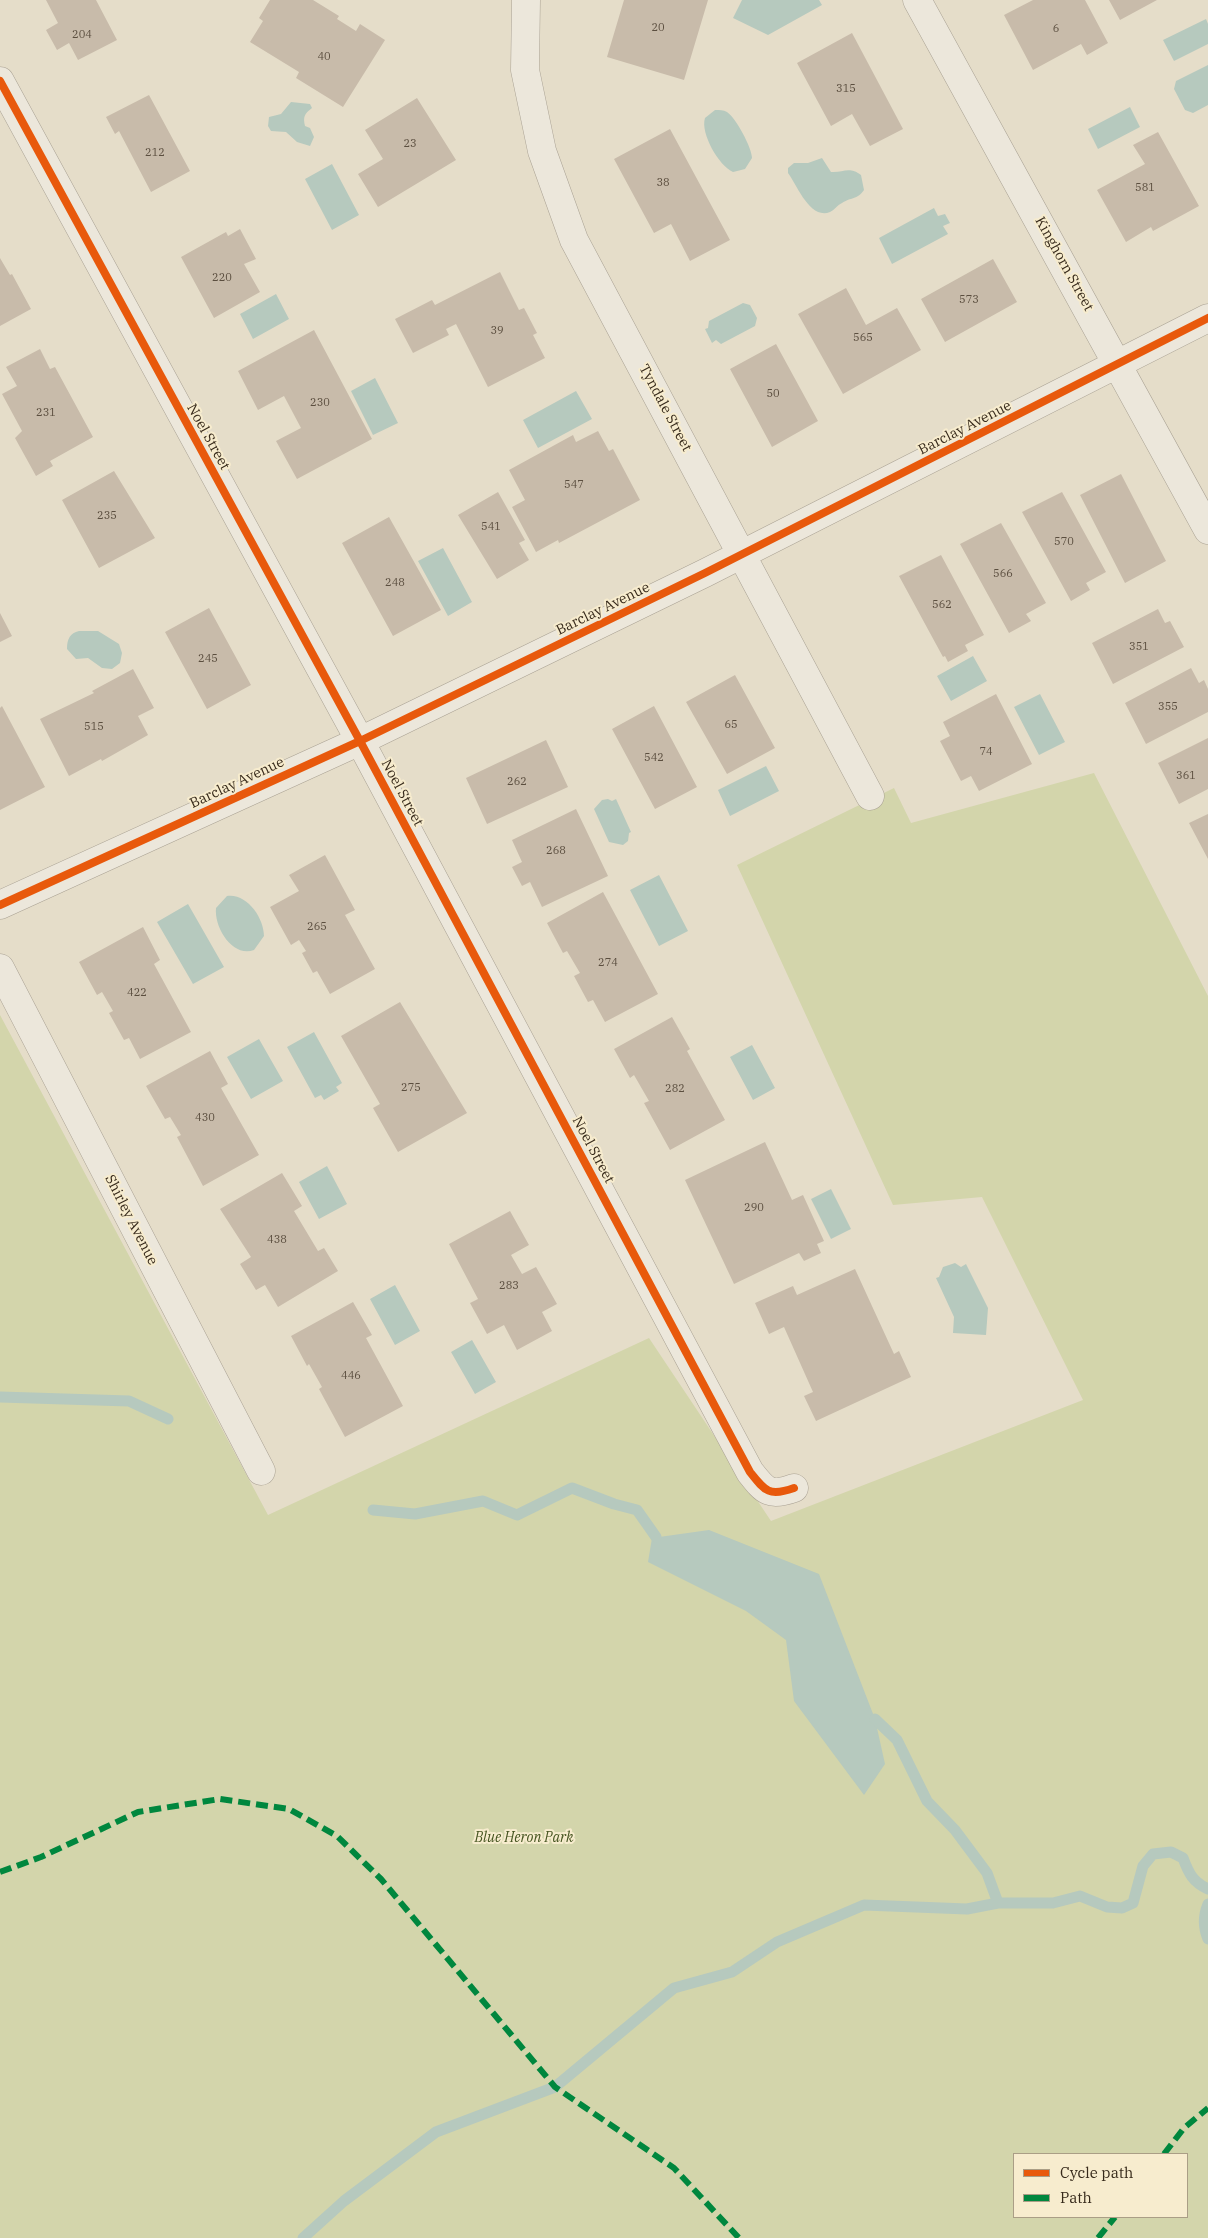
<!DOCTYPE html>
<html>
<head>
<meta charset="utf-8">
<style>
	body { margin:0 }
	#map { position:relative; width:1208px; height:2238px; overflow:hidden; background:#e5ddc9; font-family:"IBM Plex Serif",serif }
	canvas { display:block }
	.legend { position:absolute; left:1013px; top:2153px; width:175px; height:65px; box-sizing:border-box; background:#f7ecce; border:1px solid #aa9e86; margin:0; padding:6px 9px; list-style:none; font-size:15px; color:#372a1b }
	.legend li { display:flex; align-items:center; gap:10px; height:25px }
	.legend b { width:25px; border:1px solid #aa9e86 }
</style>
</head>
<body>
<div id="map">
<canvas width="1208" height="2238"></canvas>
<ul class="legend">
<li><b style="height:6px;background:#e8590c"></b>Cycle path</li>
<li><b style="height:6px;background:#00873e"></b>Path</li>
</ul>
</div>
<script>
const context = document.querySelector('canvas').getContext('2d');
context.lineJoin = 'round';
function paint(path, color) {
  context.fillStyle = color;
  context.fill(path, 'evenodd');
}
function trace(path, color, width, dash) {
  context.strokeStyle = color;
  context.lineWidth = width;
  context.lineCap = dash ? 'butt' : 'round';
  context.setLineDash(dash || []);
  context.stroke(path);
}
function write(font, color, halo, rows, align = 'center') {
  context.font = font + ' "IBM Plex Serif",serif';
  context.lineWidth = 4;
  context.setLineDash([]);
  context.textBaseline = 'middle';
  context.strokeStyle = halo;
  context.fillStyle = color;
  for (const [text, x, y, turn = 0] of rows) {
    context.save();
    context.translate(x, y);
    context.rotate((+turn || 0) * Math.PI / 180);
    context.textAlign = isNaN(turn) ? turn : align;
    if (halo) context.strokeText(text, 0, 0);
    context.fillText(text, 0, 0);
    context.restore();
  }
}
const green = new Path2D(`
	M1094 773 1208 996V2238H0V1015L268 1515 649 1338 771 1521 1083 1400 982 1197 893 1205 737 865 894 788 911 823ZM1014 2154H1187V2217H1014Z`);
const water = new Path2D(`
	M742 0H819L822 5 768 35 733 18Z
	M1206 19 1208 24V44L1174 61 1163 40Z
	M1208 65V105L1193 113 1185 110 1174 89 1176 81Z
	M291 102 310 104 312 108C304 114 303 117 305 126L310 128 314 137 310 146 297 142 286 132 271 131 268 126 269 117 281 114Z
	M1130 107 1140 127 1098 149 1088 129Z
	M715 110C720 110 723 110 727 112 736 118 752 148 752 158L745 169 733 172C719 166 700 133 705 118Z
	M822 158 831 172C843 173 849 166 861 175L864 190C857 200 851 197 842 203 837 205 835 210 830 212 810 220 797 185 788 173V168L794 163H808Z
	M332 164 359 215 332 230 305 179Z
	M934 208 938 216 945 214 950 223 943 226 948 234 892 264 879 238Z
	M276 294 289 319 253 339 240 314Z
	M743 303 750 305 757 318 755 326 721 344 716 340 712 343 705 329 708 328 709 321Z
	M375 378 398 423 373 435 351 391Z
	M576 391 592 419 538 448 523 420Z
	M443 548 472 602 448 616 418 561Z
	M79 631H98L119 644 122 653 120 663 112 669 102 668 88 658 76 659 67 649C67 639 70 633 79 631Z
	M973 656 987 681 951 701 937 676Z
	M1040 694 1065 742 1039 755 1014 707Z
	M766 766 779 791 730 816 718 790Z
	M608 799 612 801 616 799 631 832 629 833 628 841 623 845 609 842 594 809 602 800Z
	M659 875 688 931 659 946 630 890Z
	M227 896C247 893 264 918 264 936L254 950C233 958 214 928 216 908Z
	M188 904 224 967 193 984 157 922Z
	M314 1032 342 1083 336 1087 339 1091 324 1100 321 1095 315 1098 287 1047Z
	M259 1039 283 1081 251 1099 227 1057Z
	M752 1045 775 1088 753 1100 730 1057Z
	M327 1166 347 1204 319 1219 299 1182Z
	M831 1189 851 1229 831 1239 811 1199Z
	M955 1263 961 1267 966 1264 988 1308 986 1335 953 1333 954 1317 936 1278 939 1277 943 1267Z
	M395 1285 420 1331 395 1345 370 1299Z
	M472 1340 496 1382 475 1394 451 1352Z
	M709 1530 819 1574 875 1719 885 1764 864 1795 794 1701 786 1640 746 1611 648 1562 652 1538Z`);
const stream = new Path2D(`
	M0 1397 129 1401 168 1419
	M373 1510 415 1514 483 1501 517 1515 572 1488 614 1504 637 1510 656 1537
	M875 1719 897 1740 927 1801 955 1830 987 1873 998 1903
	M1208 1904C1203 1916 1203 1927 1208 1939
	M303 2238 344 2201 436 2132 555 2087 674 1988 732 1972 777 1942 864 1905 967 1909 998 1903H1053L1080 1896 1107 1907 1122 1908 1133 1903 1143 1866 1153 1854 1171 1852 1183 1858C1189 1874 1193 1882 1208 1889`);
const building = new Path2D(`
	M46 0H96L117 40 78 60 69 43 57 50 46 30 58 23Z
	M270 0H313L339 16 337 19 356 31 360 24 385 40 343 107 296 78 299 72 250 42 263 21 259 18Z
	M624 0H708L684 80 607 57Z
	M1033 0H1085L1108 43 1087 55 1081 44 1033 70 1004 15Z
	M1109 0H1157L1120 20Z
	M852 33 903 129 870 146 852 114 831 126 797 63Z
	M149 95 190 171 151 192 119 131 115 134 106 117Z
	M417 98 456 160 378 207 358 174 383 159 365 130Z
	M670 129 730 240 690 261 671 224 654 233 614 159Z
	M1158 132 1199 206 1153 231 1151 227 1126 242 1097 190 1145 164 1133 145Z
	M240 229 256 259 244 264 260 292 214 318 181 257 226 232 228 236Z
	M0 258 10 275 12 274 31 309 0 326Z
	M993 259 1017 302 945 342 921 299Z
	M500 272 519 310 524 308 537 333 533 335 545 358 488 387 456 324 446 329 449 335 413 353 395 319 432 300 435 305Z
	M846 288 866 325 897 308 921 350 843 394 798 314Z
	M314 330 372 439 297 479 276 441 301 428 284 396 258 410 238 371Z
	M776 344 818 421 772 447 730 369Z
	M40 349 50 369 55 367 93 437 50 461 53 466 36 476 15 438 22 431 2 394 17 386 6 367Z
	M598 431 609 451 613 449 640 500 559 543 558 540 536 552 512 507 525 500 509 470 573 435 576 442Z
	M114 471 155 538 99 568 62 500Z
	M1121 474 1166 561 1125 583 1080 495Z
	M498 492 525 540 519 543 529 560 497 579 458 515Z
	M1062 492 1106 572 1086 583 1090 590 1071 601 1022 512Z
	M389 517 441 610 393 636 342 543Z
	M1001 523 1046 603 1026 614 1031 621 1009 633 960 544Z
	M941 555 984 635 965 645 968 651 948 662 945 656 943 657 899 576Z
	M209 608 251 685 207 709 165 632Z
	M1158 609 1165 623 1170 621 1184 647 1113 684 1092 643Z
	M0 613 12 636 0 642Z
	M1191 668 1199 683 1204 680 1208 689V712L1146 744 1125 703Z
	M133 669 154 708 138 716 148 735 102 761 101 759 69 776 40 719 94 693 92 691Z
	M735 675 775 748 727 774 686 702Z
	M996 694 1032 764 979 791 971 776 961 781 940 741 950 736 943 722Z
	M2 706 45 787 0 810V708Z
	M654 706 697 787 655 809 612 729Z
	M1208 738V789L1179 804 1158 763Z
	M546 740 568 787 487 824 466 778Z
	M576 809 608 876 542 907 530 882 522 886 512 867 522 862 512 840Z
	M1208 814V859L1189 823Z
	M325 855 355 910 345 915 375 969 330 994 317 971 313 973 302 953 306 951 299 940 291 945 270 907 299 891 289 875Z
	M603 892 658 994 605 1022 593 1000 588 1002 574 976 580 973 567 951 563 953 547 923Z
	M143 927 160 960 154 964 191 1032 140 1059 129 1038 124 1040 109 1013 113 1011 102 992 97 995 79 962Z
	M400 1002 467 1113 398 1152 373 1108 380 1104 341 1036Z
	M672 1017 690 1049 687 1051 725 1120 670 1150 644 1103 649 1101 634 1075 630 1078 614 1049Z
	M210 1051 228 1084 221 1088 259 1155 203 1186 177 1137 181 1135 170 1117 165 1119 146 1086Z
	M765 1142 792 1200 803 1195 824 1241 817 1244 821 1253 804 1261 799 1253 734 1284 685 1180Z
	M282 1173 302 1206 294 1211 318 1251 324 1248 338 1271 278 1307 265 1285 256 1290 240 1264 251 1257 220 1209Z
	M510 1211 529 1245 511 1255 522 1274 536 1267 557 1304 542 1312 552 1331 517 1350 504 1325 487 1334 470 1303 478 1299 449 1244Z
	M855 1269 894 1354 899 1351 911 1377 816 1421 804 1396 813 1392 784 1327 769 1334 755 1303 793 1286 797 1295Z
	M353 1302 372 1335 366 1338 403 1406 345 1437 319 1389 322 1387 309 1364 307 1366 291 1336Z`);
const street = new Path2D(`
	M526 0 525 70 542 151 574 240 870 796
	M917 0 1208 530
	M0 81 360 741 750 1472C765 1491 769 1497 794 1488
	M0 905 360 741 705 573 1208 318
	M0 968 261 1471`);
const quiet = new Path2D(`
	M0 1872 41 1857 138 1812 220 1799 289 1809 337 1836 381 1879 555 2087 674 2168 739 2238
	M1164 2154 1184 2128 1208 2108
	M1098 2238 1115 2217`);
const cycleway = new Path2D(`
	M0 81 360 741 750 1472C765 1491 769 1497 794 1488
	M0 905 360 741 705 573 1208 318`);
const numberNames = [
	["20",658,28],
	["6",1056,29],
	["204",82,35],
	["40",324,57],
	["315",846,89],
	["23",410,144],
	["212",155,153],
	["38",663,183],
	["581",1145,188],
	["220",222,278],
	["573",969,300],
	["39",497,331],
	["565",863,338],
	["50",773,394],
	["230",320,403],
	["231",46,413],
	["547",574,485],
	["235",107,516],
	["541",491,527],
	["570",1064,542],
	["566",1003,574],
	["248",395,583],
	["562",942,605],
	["351",1139,647],
	["245",208,659],
	["355",1168,707],
	["65",731,725],
	["515",94,727],
	["74",986,752],
	["542",654,758],
	["361",1186,776],
	["262",517,782],
	["268",556,851],
	["265",317,927],
	["274",608,963],
	["422",137,993],
	["275",411,1088],
	["282",675,1089],
	["430",205,1118],
	["290",754,1208],
	["438",277,1240],
	["283",509,1286],
	["446",351,1376]
];
const streetNames = [
	["Kinghorn Street",1064,264,61],
	["Tyndale Street",665,408,62],
	["Barclay Avenue",965,428,-27],
	["Noel Street",208,437,61],
	["Barclay Avenue",603,609,-26],
	["Barclay Avenue",237,783,-25],
	["Noel Street",402,793,62],
	["Noel Street",593,1150,62],
	["Shirley Avenue",131,1220,63]
];
const parkNames = [
	["Blue Heron Park",524,1838]
];
paint(green, '#d3d5ab');
paint(water, '#b6c9be');
trace(stream, '#b6c9be', 11);
paint(building, '#c8bbaa');
trace(street, '#a9a193', 29);
trace(street, '#ece7db', 28);
trace(quiet, '#00873e', 6, [12, 6]);
trace(cycleway, '#e8590c', 8);
write('11px', '#5b4e3f', null, numberNames);
write('14px', '#372a1b', '#f7ecce', streetNames);
write('italic 14px', '#465521', '#f7ecce', parkNames);
</script>
</body>
</html>
